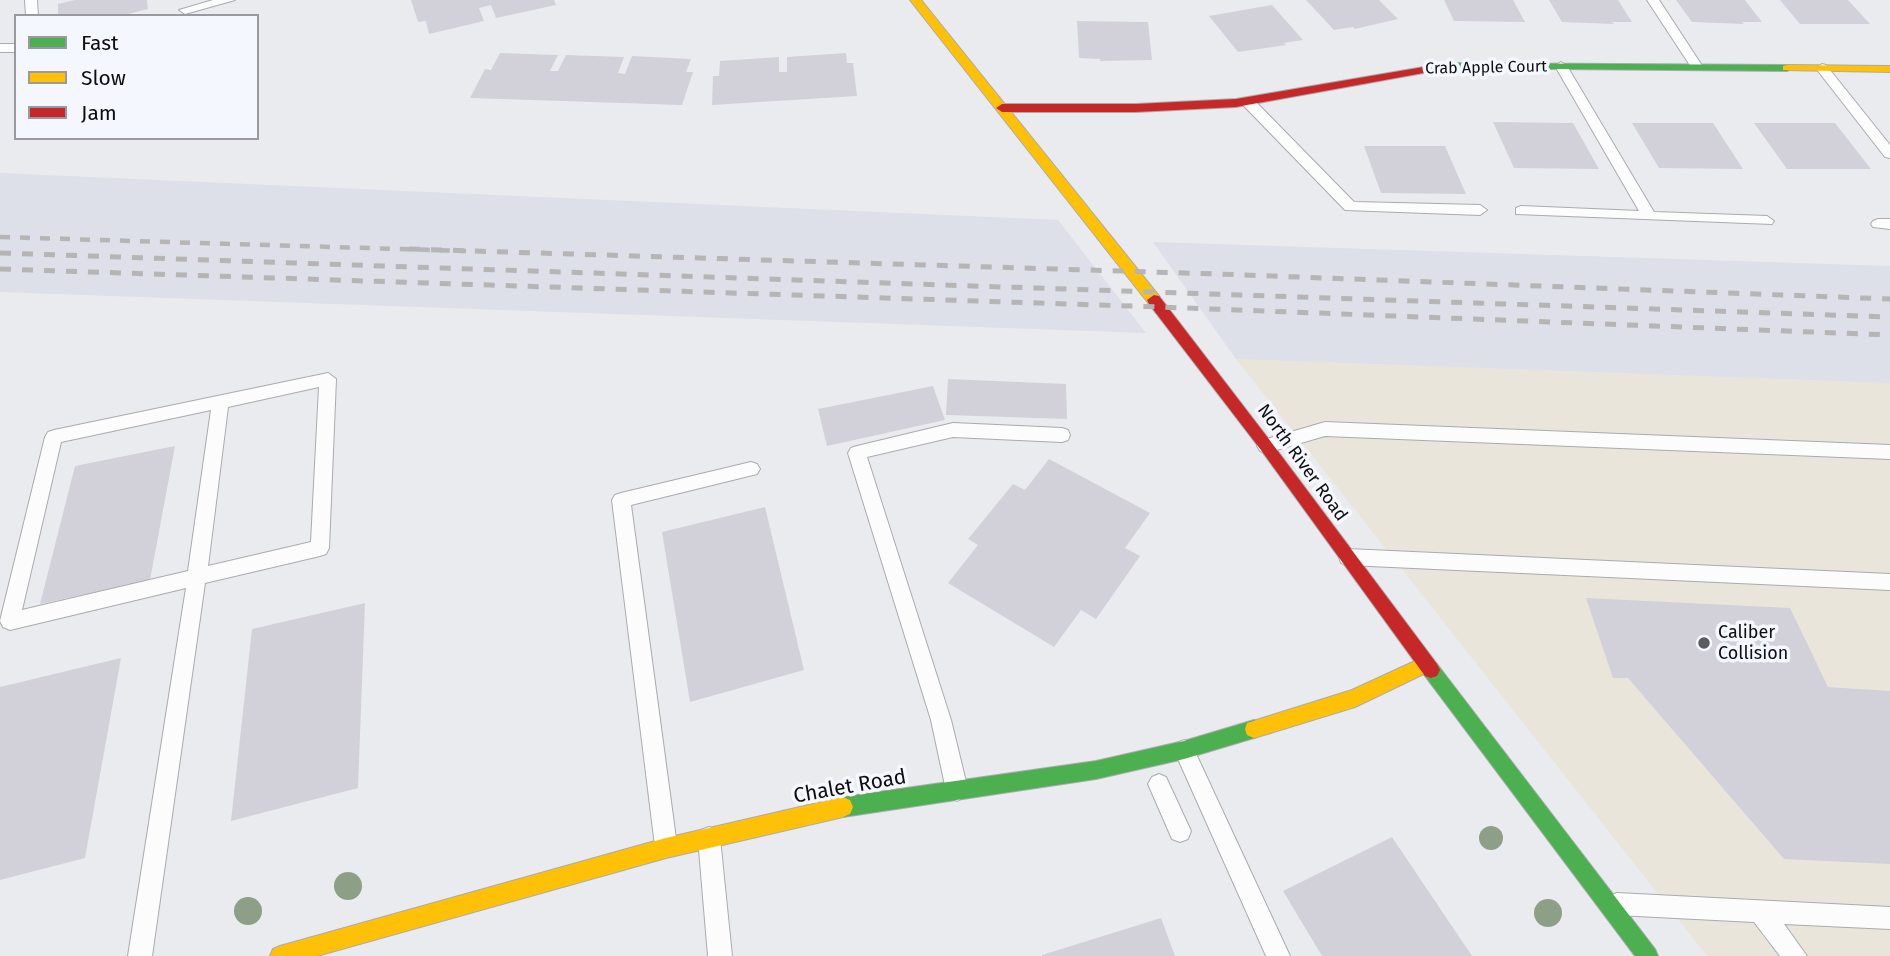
<!DOCTYPE html>
<html>
<head>
<meta charset="utf-8">
<style>
	body { margin:0 }
	#map { position:relative; width:1890px; height:956px; overflow:hidden; background:#eaebef; font-family:"Fira Sans",sans-serif }
	canvas { display:block }
	.legend { position:absolute; left:14px; top:14px; width:245px; height:126px; box-sizing:border-box; background:#f5f7fe; border:2px solid #999a9f; margin:0; padding:9px 12px; list-style:none; font-size:21px; color:#0e0e11 }
	.legend li { display:flex; align-items:center; gap:14px; height:35px }
	.legend b { width:35px; border:2px solid #999a9f }
</style>
</head>
<body>
<div id="map">
<canvas width="1890" height="956"></canvas>
<ul class="legend">
<li><b style="height:9px;background:#4caf50"></b>Fast</li>
<li><b style="height:9px;background:#ffc107"></b>Slow</li>
<li><b style="height:9px;background:#c62828"></b>Jam</li>
</ul>
</div>
<script>
const context = document.querySelector('canvas').getContext('2d');
context.lineJoin = 'round';
function paint(path, color) {
  context.fillStyle = color;
  context.fill(path, 'evenodd');
}
function trace(path, color, width, dash) {
  context.strokeStyle = color;
  context.lineWidth = width;
  context.lineCap = dash ? 'butt' : 'round';
  context.setLineDash(dash || []);
  context.stroke(path);
}
function write(font, color, halo, rows, align = 'center') {
  context.font = font + ' "Fira Sans",sans-serif';
  context.lineWidth = 7;
  context.setLineDash([]);
  context.textBaseline = 'middle';
  context.strokeStyle = halo;
  context.fillStyle = color;
  for (const [text, x, y, turn = 0] of rows) {
    context.save();
    context.translate(x, y);
    context.rotate((+turn || 0) * Math.PI / 180);
    context.textAlign = isNaN(turn) ? turn : align;
    if (halo) context.strokeText(text, 0, 0);
    context.fillText(text, 0, 0);
    context.restore();
  }
}
const commercial = new Path2D(`
	M1236 359 1890 383V956H1707Z`);
const built = new Path2D(`
	M0 173 1058 220 1146 333 0 292Z
	M1153 242 1890 266V383L1236 359Z`);
const building = new Path2D(`
	M75 0H147L148 9 120 16H58V4Z
	M411 0H554L556 5 496 18 491 5 479 8 484 21 429 34 426 21 418 22Z
	M1306 0H1379L1398 19 1355 29 1353 27 1334 30Z
	M1444 0H1513L1525 22 1454 21Z
	M1549 0H1618L1632 22H1612L1614 24 1562 22Z
	M1676 0H1745L1762 22H1742L1744 24 1692 22Z
	M1780 0H1848L1870 24H1800Z
	M1272 5 1303 40 1284 43 1286 45 1238 52 1209 16Z
	M1077 21 1148 22 1152 60 1100 61V59L1079 58Z
	M500 53 558 55 550 71H558L566 55 624 57 618 73 625 74 632 56 691 59 686 72H693L682 105 470 98 485 69 491 70Z
	M846 53 847 63H853L857 96 712 105 713 76H719L720 61 779 57V72H787V57Z
	M1493 122 1573 123 1599 169 1514 168Z
	M1632 123H1713L1743 169 1659 168Z
	M1754 123H1835L1871 169H1787Z
	M1364 146H1445L1466 194 1381 193Z
	M948 379 1066 384 1067 419 946 415Z
	M933 386 945 420 827 446 818 409Z
	M175 446 150 580 40 604 75 466Z
	M1049 459 1150 513 1125 548 1140 556 1096 619 1081 610 1054 647 948 583 978 545 968 539 1013 484 1025 490Z
	M765 507 804 670 690 702 662 532Z
	M1586 598 1790 608 1828 687 1890 691V864L1784 859 1628 678H1613Z
	M365 603 358 788 231 821 252 629Z
	M121 658 85 858 0 880V687Z
	M1392 837 1472 956H1322L1283 891Z
	M1161 918 1175 956H1042V955Z`);
const lane = new Path2D(`
	M25 0H37L38 16H26Z
	M213 0H235L185 14 179 10Z
	M1647 0H1659L1703 67 1701 70H1693Z
	M0 44H16V52H0Z
	M1561 62 1567 66 1654 212 1767 216 1774 221 1772 224 1516 214V208L1521 206 1639 211 1555 66Z
	M1822 64 1826 65 1890 145V158L1885 157 1818 71 1816 68Z
	M1248 98 1253 99 1354 202 1480 205 1487 210 1480 215 1345 210 1243 105V99Z
	M1878 219H1890V229L1873 227 1871 224 1873 221Z
	M328 373 336 379 329 548 326 554 320 556 205 583 152 956H128L186 588 10 630 3 627 0 621 45 437 48 432 54 430ZM319 387 311 542 208 566 228 407ZM211 410 188 571 22 610 61 442Z
	M1325 422 1890 445V459L1325 436 1266 453 1260 451 1257 446 1260 441Z
	M953 423 1062 428 1068 430 1070 435 1068 440 1062 442 953 437 867 457 951 720 968 790 964 797 957 801 950 797 946 790 931 720 848 453 851 448 857 446Z
	M751 462 757 464 760 469 757 474 631 505 677 846 674 854 666 857 658 854 655 846 612 500 615 495 621 493Z
	M1348 549 1890 574V590L1348 565 1341 563 1339 557 1341 551Z
	M1184 740 1191 743 1290 956H1266L1174 750 1177 743Z
	M1159 774 1166 777 1191 831 1188 839 1180 842 1172 839 1148 784 1152 777Z
	M709 827 717 830 720 838 732 956H708L698 838 701 830Z
	M1617 893 1890 907V929L1784 924 1807 956H1780L1754 922 1617 915 1609 912 1606 904 1609 896Z`);
const fast = new Path2D(`
	M1447 63 1787 65 1793 68 1787 71 1443 68 1441 66Z
	M1431 662 1437 664 1655 949 1658 956H1635L1425 676 1422 670 1425 664Z
	M1254 720 1261 723 1263 729 1261 735 1254 738 1184 759 1096 779 843 817 836 814 833 807 836 800 843 797 1096 761 1184 741Z`);
const slow = new Path2D(`
	M910 0H921L1159 296 1161 300 1159 304H1149Z
	M1787 65 1890 66V72L1783 70V66Z
	M1426 656 1432 658 1435 664 1432 670 1355 707 1254 738 1247 735 1245 729 1247 723 1352 690Z
	M843 797 850 800 853 807 850 814 843 817 666 858 317 956H270L273 949 280 946 666 838Z`);
const jam = new Path2D(`
	M1447 63 1453 66 1451 68 1236 107 1136 112H1002L996 108 1002 104H1136L1236 99Z
	M1154 295 1159 296 1271 442 1437 664 1440 670 1437 676 1431 678 1425 676 1261 450 1149 304 1147 300Z`);
const railFar1 = new Path2D(`
	M0 237 466 251`);
const rail = new Path2D(`
	M409 249 1217 274 1890 299
	M0 253 1890 317
	M0 269 1160 307 1890 335`);
const trees = [
	[1491,838,12],
	[348,886,14],
	[248,911,14],
	[1548,913,14]
];
const markers = [
	[1704,643,7,"#5b5b5f"]
];
const farStreetnames = [
	["Crab Apple Court",1486,68,-1]
];
const streetNames = [
	["North River Road",1302,463,54]
];
const poiNames = [
	["Caliber",1718,633],
	["Collision",1718,654]
];
const nearStreetnames = [
	["Chalet Road",850,787,-10]
];
paint(commercial, '#e9e5db');
paint(built, '#dddfe9');
paint(building, '#d2d1da');
trace(lane, '#aaabae', 2);
trace(fast, '#aaabae', 2);
trace(slow, '#aaabae', 2);
trace(jam, '#aaabae', 2);
paint(lane, '#fcfcfd');
paint(fast, '#4caf50');
paint(slow, '#ffc107');
paint(jam, '#c62828');
trace(railFar1, '#b5b5b6', 4.5, [10, 10]);
trace(rail, '#b5b5b6', 5, [11, 11]);
context.fillStyle = '#8e9f87';
for (const [x, y, r] of trees) {
  context.beginPath();
  context.arc(x, y, r, 0, 2 * Math.PI);
  context.fill();
}
for (const [x, y, r, color] of markers) {
  const dot = new Path2D();
  dot.arc(x, y, r, 0, 2 * Math.PI);
  context.fillStyle = color;
  context.fill(dot);
  trace(dot, '#f5f7fe', 2.5);
}
write('16px', '#0e0e11', '#f5f7fe', farStreetnames);
write('18px', '#0e0e11', '#f5f7fe', streetNames);
write('18px', '#0e0e11', '#f5f7fe', poiNames, 'left');
write('21px', '#0e0e11', '#f5f7fe', nearStreetnames);
</script>
</body>
</html>
